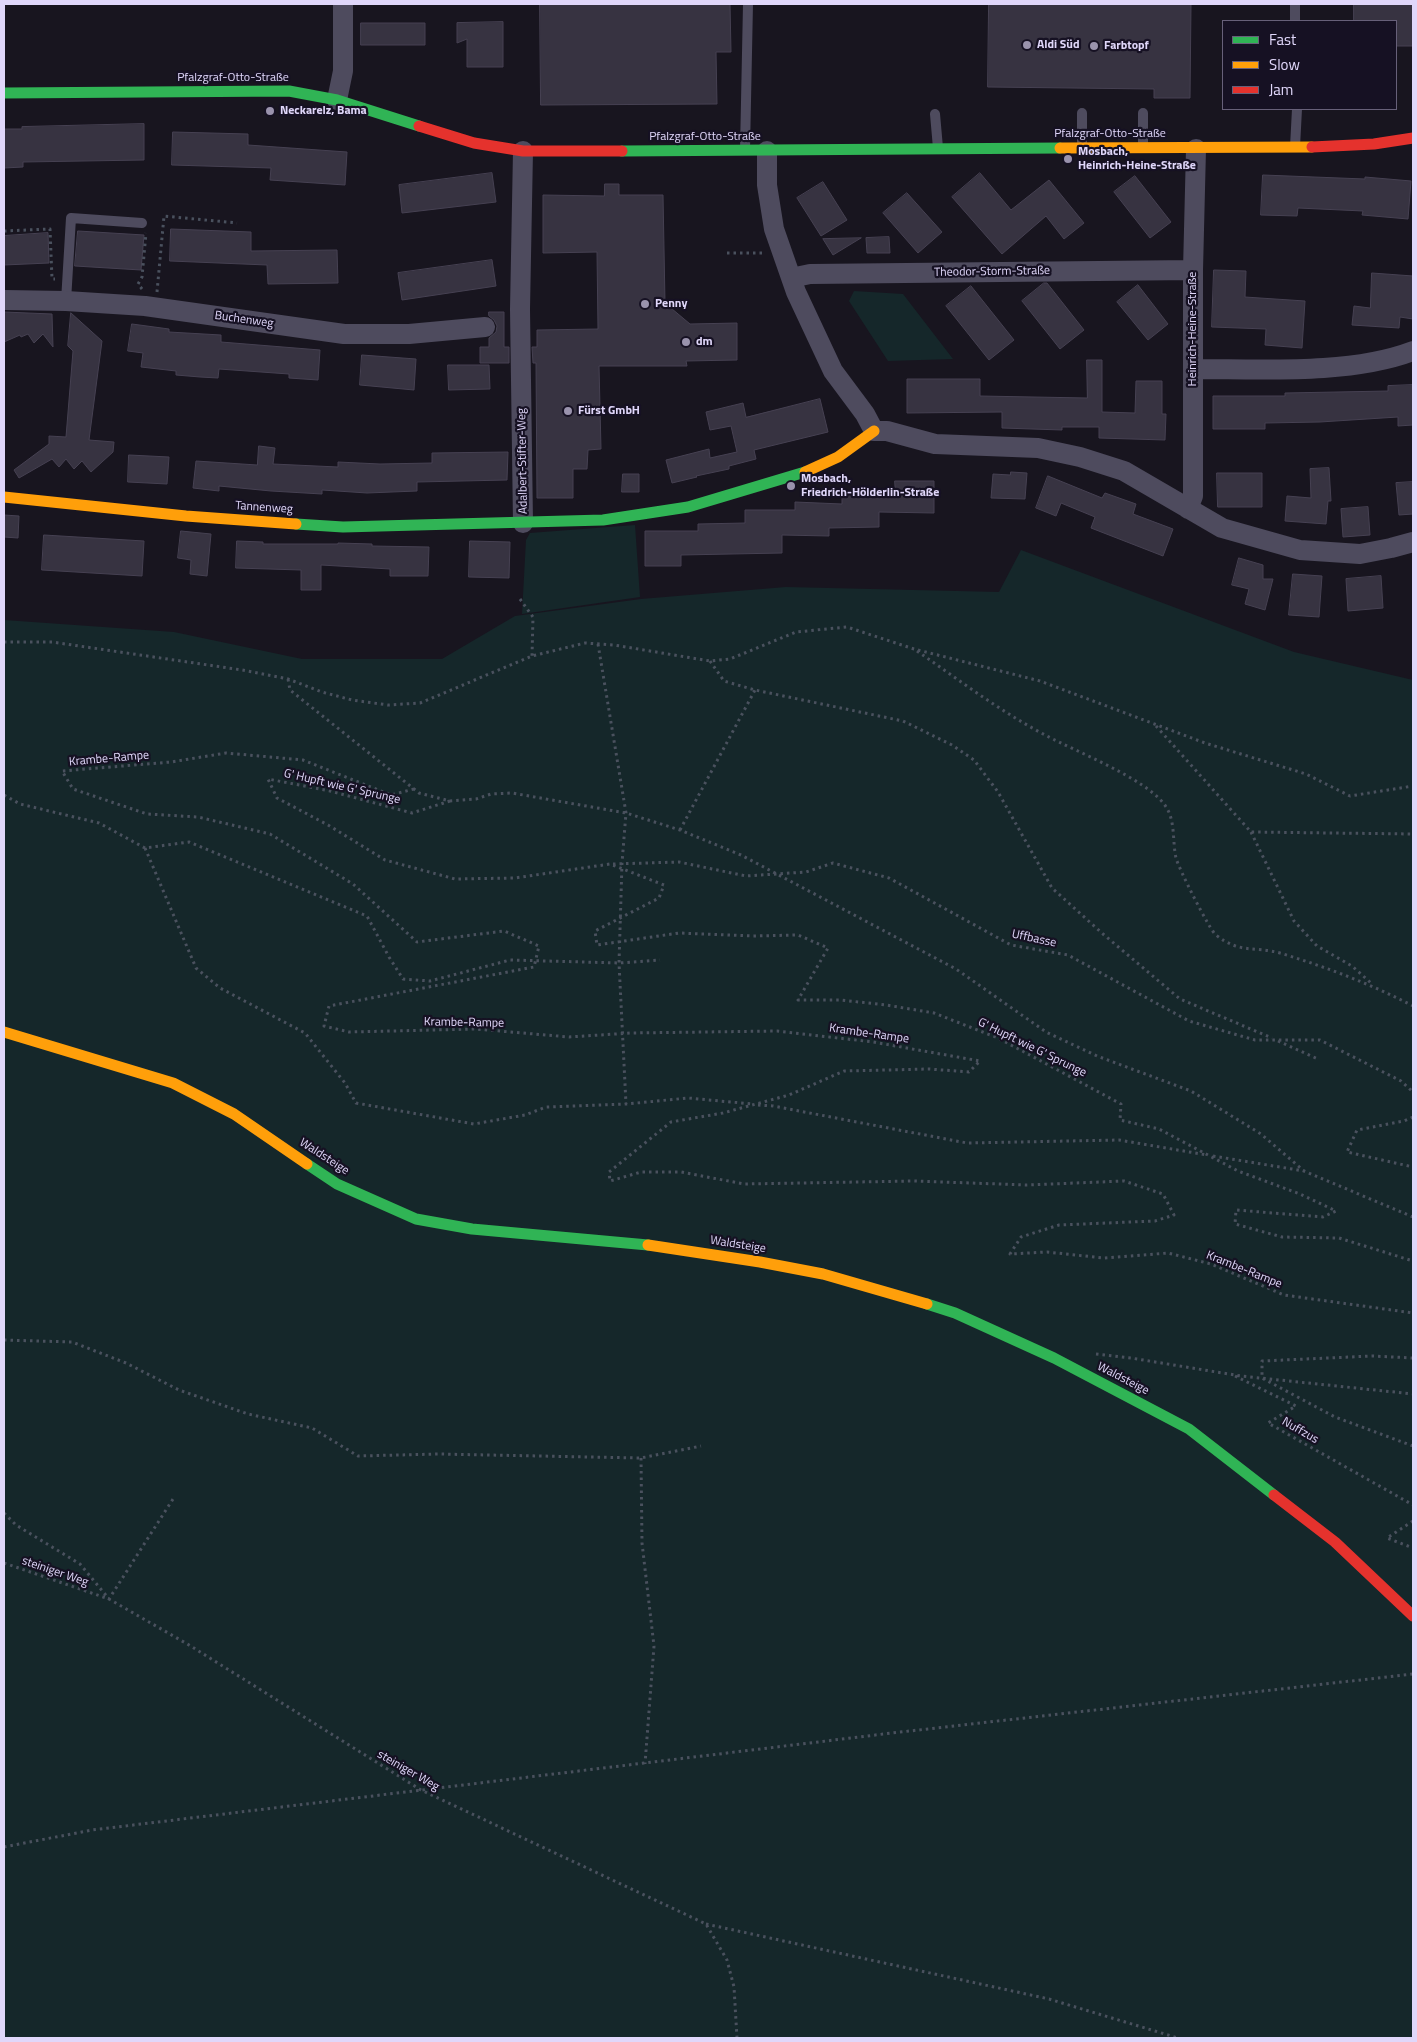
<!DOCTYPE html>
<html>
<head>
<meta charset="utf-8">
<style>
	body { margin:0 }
	#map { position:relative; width:1417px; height:2042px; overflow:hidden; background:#18151f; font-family:"Titillium Web",sans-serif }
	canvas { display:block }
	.frame { position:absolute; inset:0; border:5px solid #e0d7fa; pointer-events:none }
	.legend { position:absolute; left:1222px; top:20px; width:175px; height:90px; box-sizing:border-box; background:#161123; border:1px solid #676079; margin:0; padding:6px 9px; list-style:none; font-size:15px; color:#e0d7fa }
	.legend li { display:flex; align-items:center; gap:10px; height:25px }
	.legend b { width:25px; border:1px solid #676079 }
</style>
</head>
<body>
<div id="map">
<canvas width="1417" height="2042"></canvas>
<div class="frame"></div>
<ul class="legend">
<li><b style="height:6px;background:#30b455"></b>Fast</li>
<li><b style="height:6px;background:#ff9f0a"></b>Slow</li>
<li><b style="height:6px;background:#e5322d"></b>Jam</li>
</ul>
</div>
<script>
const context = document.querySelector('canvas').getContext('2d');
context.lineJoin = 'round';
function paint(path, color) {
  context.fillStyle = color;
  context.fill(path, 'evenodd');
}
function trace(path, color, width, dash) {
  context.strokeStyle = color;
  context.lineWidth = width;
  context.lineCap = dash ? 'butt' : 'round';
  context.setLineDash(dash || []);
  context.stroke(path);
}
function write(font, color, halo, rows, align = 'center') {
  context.font = font + ' "Titillium Web",sans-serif';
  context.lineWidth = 4.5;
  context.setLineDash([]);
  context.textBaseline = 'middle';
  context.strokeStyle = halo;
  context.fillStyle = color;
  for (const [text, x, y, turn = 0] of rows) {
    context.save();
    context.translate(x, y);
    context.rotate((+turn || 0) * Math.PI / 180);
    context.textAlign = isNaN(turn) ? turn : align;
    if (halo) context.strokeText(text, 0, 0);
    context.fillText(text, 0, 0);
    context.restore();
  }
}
const green = new Path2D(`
	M854 291 903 294 953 359 888 361 849 301Z
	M635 525 640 597 522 614 526 540 530 533Z
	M1021 550 1294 652 1413 680V2038H4V620L174 632 302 659H442L515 616 641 599 786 587 999 592Z`);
const building = new Path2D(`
	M540 4H730L731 52H716L717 104 541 105Z
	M989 4H1191L1190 98H1154V89L988 87Z
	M1354 4H1413V46H1396V21H1354Z
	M503 22V67H467V39L457 43V23Z
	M361 23H425V45H361Z
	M144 124V160L23 162V167L4 168V129H22V127Z
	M173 132 248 134V145L347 152 345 185 270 180 271 168 172 165Z
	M492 173 496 202 402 213 399 185Z
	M980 173 1011 210 1049 180 1084 223 1064 239 1046 216 1002 254 952 197Z
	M1263 175 1365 179V177L1411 181 1408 219 1362 215 1363 211 1298 208 1297 216 1261 215Z
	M1135 176 1171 222 1150 238 1114 192Z
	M823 182 847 220 821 236 797 198Z
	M605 184H619V195H663L665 303 690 324 737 323V360L686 361 687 366H599L601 449 588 450 587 469H573V498H537L536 363H533L532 347H537V330L598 329 597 252 543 253V195L604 196Z
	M907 193 942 232 918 253 883 213Z
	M171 229 251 232V251L337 250 338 283 268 284 267 265 170 261Z
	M78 231 144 235 141 270 75 266Z
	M48 233 49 263 4 265V236Z
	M889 237 890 253H867L866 238Z
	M861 238 833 255 823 239Z
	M492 260 496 286 402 300 398 273Z
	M1214 270 1246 271 1245 297 1305 301 1302 348 1265 345 1266 329 1212 327Z
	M1372 273 1413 276V319L1400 317 1399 328 1352 325 1354 306 1370 308Z
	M1044 283H1047L1084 330 1060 349 1022 301Z
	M1138 285 1168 324 1148 340 1117 302Z
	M971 286 1014 340 989 360 946 306Z
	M4 312 52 314 53 347 43 334 34 343 28 334 21 337 20 335 4 342Z
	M489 312H504V347H509V363H480V347H489V338L496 332 497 326 494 320 489 316Z
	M71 313 102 341 89 440 114 442 113 452 91 472 82 461 74 469 66 459 59 467 52 459 19 478 14 470 49 444V436L66 437 73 351 68 346Z
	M132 324 169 329V332L221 335V342L320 350 318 380 289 378V374L219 369 218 378 200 377 176 375V371L141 367 143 353 128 351Z
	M362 355 416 359 414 390 360 385Z
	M1087 360H1102V412L1135 413 1136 381H1162V414H1166L1165 440 1099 438V427H1062V430L1002 428V412L907 413V379H980V396L1087 398Z
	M448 365H489L490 389 449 390Z
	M1413 385V425L1398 426V417L1320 422 1265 423V429H1213V396H1285V393L1388 391V386Z
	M820 399 828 432 754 450 756 459 729 466V469L696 476 697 477 672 483 666 460 709 449 710 458 737 452 731 426 710 430 706 412 743 403 746 417Z
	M259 446 275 448 273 464 338 467V462L380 464 432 463V453L508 452 507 480 417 482V491L367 493 322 490V494L271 491 219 486V491L193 488 196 461 257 465Z
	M129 455 169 457 167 484 128 482Z
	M1329 468 1331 501H1328L1326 524 1285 521 1287 496 1311 498 1310 469Z
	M1011 472 1027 473 1025 499 991 498 993 474 1010 475Z
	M1217 473H1262V507H1218Z
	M623 474H639V492H622Z
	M1048 476 1102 498 1105 493 1136 504 1133 514 1173 529 1163 556 1091 528 1095 517 1061 503 1056 516 1036 508Z
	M895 481H934V513L879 512V527L829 528V536L782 535V553L681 555V566H645V531H698V524L745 523V510H795V502L842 504V492H895Z
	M1413 482V514L1399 515 1396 483Z
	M1368 507 1370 535 1343 537 1341 509Z
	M4 515 19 516 18 538 4 537Z
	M181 531 211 534 207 576 190 574 191 560 178 558Z
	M44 535 144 541 142 576 42 570Z
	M237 541 263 542V544H338V543L372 544V546L429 547 428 576H390V569L321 565V590H301V570L236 568Z
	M470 541 510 542 509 578 469 577Z
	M1239 558 1263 565V579H1273L1265 610 1245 604 1249 589 1232 585Z
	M1293 574 1322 576 1319 617 1289 615Z
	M1381 576 1383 608 1348 611 1346 579Z`);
const path = new Path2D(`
	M4 231 50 229 52 279H55
	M727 253H765
	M142 289 138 284 142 277 146 233
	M157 292 164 216 237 223
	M520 599 533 617 532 656
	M4 642H52L242 670 288 679 322 692 352 700 388 705 420 703 532 656 585 643 614 645 710 661 730 659 796 632 847 627 914 649 1040 681 1205 743 1306 774 1350 796 1413 786
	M598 644 626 813 622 863 619 963 626 1104
	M917 651C959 680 1001 712 1047 736 1077 752 1144 778 1164 804 1176 819 1172 840 1176 858 1178 867 1210 931 1216 935 1240 954 1254 946 1280 953 1326 967 1371 984 1413 1006
	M710 661 724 681 755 690 903 721 952 745 974 760 998 792 1052 888 1103 934 1180 999 1272 1038
	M288 679 290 690 419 793 450 801 476 799 491 794 512 793 626 813 680 830 741 855 956 969 1046 1032 1097 1056 1191 1091 1261 1134 1304 1171 1413 1217
	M1156 726 1251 832 1413 834
	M414 789 391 795 303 760 226 753 171 762 62 771 73 789 147 814 198 817 270 834 353 884 417 942 504 931 539 946 534 967 329 1006 324 1026 349 1032 476 1029 569 1037 631 1033 777 1031 873 1042 980 1061 969 1072 929 1069 844 1071 789 1095 723 1113 671 1122 609 1172 610 1181 641 1172H681L744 1184 914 1181 1027 1185 1124 1181 1163 1194 1174 1215 1155 1221 1059 1225 1021 1237 1010 1254 1047 1252 1104 1258 1168 1253 1211 1264 1284 1295 1413 1313
	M4 795 20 804 99 823 145 848 189 842 367 916 389 957 403 979 430 981 510 960 619 963 660 960
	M450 801 412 813 330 791 268 779 277 798 328 825 385 860 455 879 515 878 610 864 664 885 659 898 595 931 597 945 679 933 753 936 798 935 828 948 798 1000H841L886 1005 934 1013 998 1038 1121 1104 1120 1120 1159 1129 1238 1171 1300 1194 1336 1211 1323 1217 1236 1210 1235 1224 1282 1237 1339 1238 1413 1261
	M680 830 755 690
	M1251 832 1294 921 1317 946 1352 966 1371 983
	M145 848 196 968 220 988 305 1033 345 1083 356 1103 474 1124 525 1115 546 1107 626 1104 688 1098 752 1104
	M613 864 679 862 746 876 806 872 833 863 889 878 1011 945 1068 955 1189 1021 1255 1040H1320L1401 1081 1413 1092
	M1278 1041 1318 1059
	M758 1105 773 1106 967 1143 1119 1140 1207 1155
	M1413 1117 1404 1121 1357 1130 1347 1152 1413 1167
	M1213 1156 1304 1171
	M4 1340 72 1342 126 1363 179 1390 248 1414 312 1428 358 1456 438 1454 641 1458 701 1446
	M1096 1354 1131 1358 1241 1376 1413 1394
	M1413 1358 1372 1356 1262 1361V1378L1335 1417 1413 1446
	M1235 1376 1296 1406 1268 1423 1413 1505
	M641 1458 642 1543 654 1646 645 1764
	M4 1513 16 1525 80 1564 109 1599 173 1499
	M1413 1521 1387 1538 1413 1548
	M4 1563 109 1599 189 1645 421 1790 706 1924 727 1960 734 1987 737 2038
	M4 1847 92 1830 892 1733 1413 1674
	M706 1924 1049 1999 1178 2038`);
const lane = new Path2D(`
	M1295 4V21
	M1143 113V147
	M935 114 938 148
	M1082 147V113
	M1295 147 1297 109
	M745 150 748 4
	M66 301 71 218 142 223`);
const street = new Path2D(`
	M337 100 343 71V4
	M523 151 520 309 523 523
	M767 151V185L774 229 796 292 833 371 865 414 874 431H887L935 444 1038 448 1080 457 1124 471 1222 528 1300 550 1360 554 1391 548 1413 542
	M791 278 810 274 1193 270
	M4 300 66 301 145 306 344 334H409L485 327
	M1194 369C1261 369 1350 375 1413 351
	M1188 509 1193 496V270L1196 149`);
const fast = new Path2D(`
	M4 93 289 91 337 100 419 126
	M622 151 1060 148
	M296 524 343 527 603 520 688 507 805 472
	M307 1164 337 1184 416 1219 472 1229 648 1245
	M927 1304 955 1313 1054 1358 1189 1429 1274 1495`);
const slow = new Path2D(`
	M1060 148 1312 147
	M805 472 838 457 874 431
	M4 497 186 516 296 524
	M4 1032 173 1083 234 1114 307 1164
	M648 1245 760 1262 823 1274 927 1304`);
const jam = new Path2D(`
	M419 126 474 143 523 151H622
	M1312 147 1374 144 1413 138
	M1274 1495 1335 1542 1413 1616`);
const markers = [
	[1027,45,5,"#9a93ad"],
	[1094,46,5,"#9a93ad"],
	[270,111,5,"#9a93ad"],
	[1068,159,5,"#9a93ad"],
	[645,304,5,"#9a93ad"],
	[686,342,5,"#9a93ad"],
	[568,411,5,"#9a93ad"],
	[791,486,5,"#9a93ad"]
];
const poiNames = [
	["Aldi Süd",1037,45],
	["Farbtopf",1104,46],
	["Neckarelz, Bama",280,111],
	["Mosbach,",1078,152],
	["Heinrich-Heine-Straße",1078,166],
	["Penny",655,304],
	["dm",696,342],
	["Fürst GmbH",578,411],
	["Mosbach,",801,479],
	["Friedrich-Hölderlin-Straße",801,493]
];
const streetNames = [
	["Pfalzgraf-Otto-Straße",233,78],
	["Pfalzgraf-Otto-Straße",1110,134],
	["Pfalzgraf-Otto-Straße",705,137],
	["Theodor-Storm-Straße",992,272,-1],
	["Buchenweg",244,320,8],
	["Heinrich-Heine-Straße",1193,329,-90],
	["Adalbert-Stifter-Weg",523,461,-91],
	["Tannenweg",264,508,4],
	["Krambe-Rampe",109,759,-5],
	["G' Hupft wie G' Sprunge",342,787,13],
	["Uffbasse",1034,939,12],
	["Krambe-Rampe",464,1023,1],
	["Krambe-Rampe",869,1034,8],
	["G' Hupft wie G' Sprunge",1032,1048,26],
	["Waldsteige",324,1157,33],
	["Waldsteige",738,1245,9],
	["Krambe-Rampe",1244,1270,22],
	["Waldsteige",1123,1379,27],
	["Nuffzus",1300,1431,30],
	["steiniger Weg",55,1572,19],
	["steiniger Weg",408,1771,30]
];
paint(green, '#15272a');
paint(building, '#373341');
trace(building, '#464152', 1);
trace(path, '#4a515e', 3, [2.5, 4]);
trace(lane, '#4e4b5e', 10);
trace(street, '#4e4b5e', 20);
trace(fast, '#30b455', 11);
trace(slow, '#ff9f0a', 11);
trace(jam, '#e5322d', 11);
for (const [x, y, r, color] of markers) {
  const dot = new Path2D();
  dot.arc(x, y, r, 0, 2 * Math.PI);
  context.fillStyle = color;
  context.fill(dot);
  trace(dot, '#161123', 2);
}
write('bold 12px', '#e0d7fa', '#161123', poiNames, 'left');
write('12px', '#e0d7fa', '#161123', streetNames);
</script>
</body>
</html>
